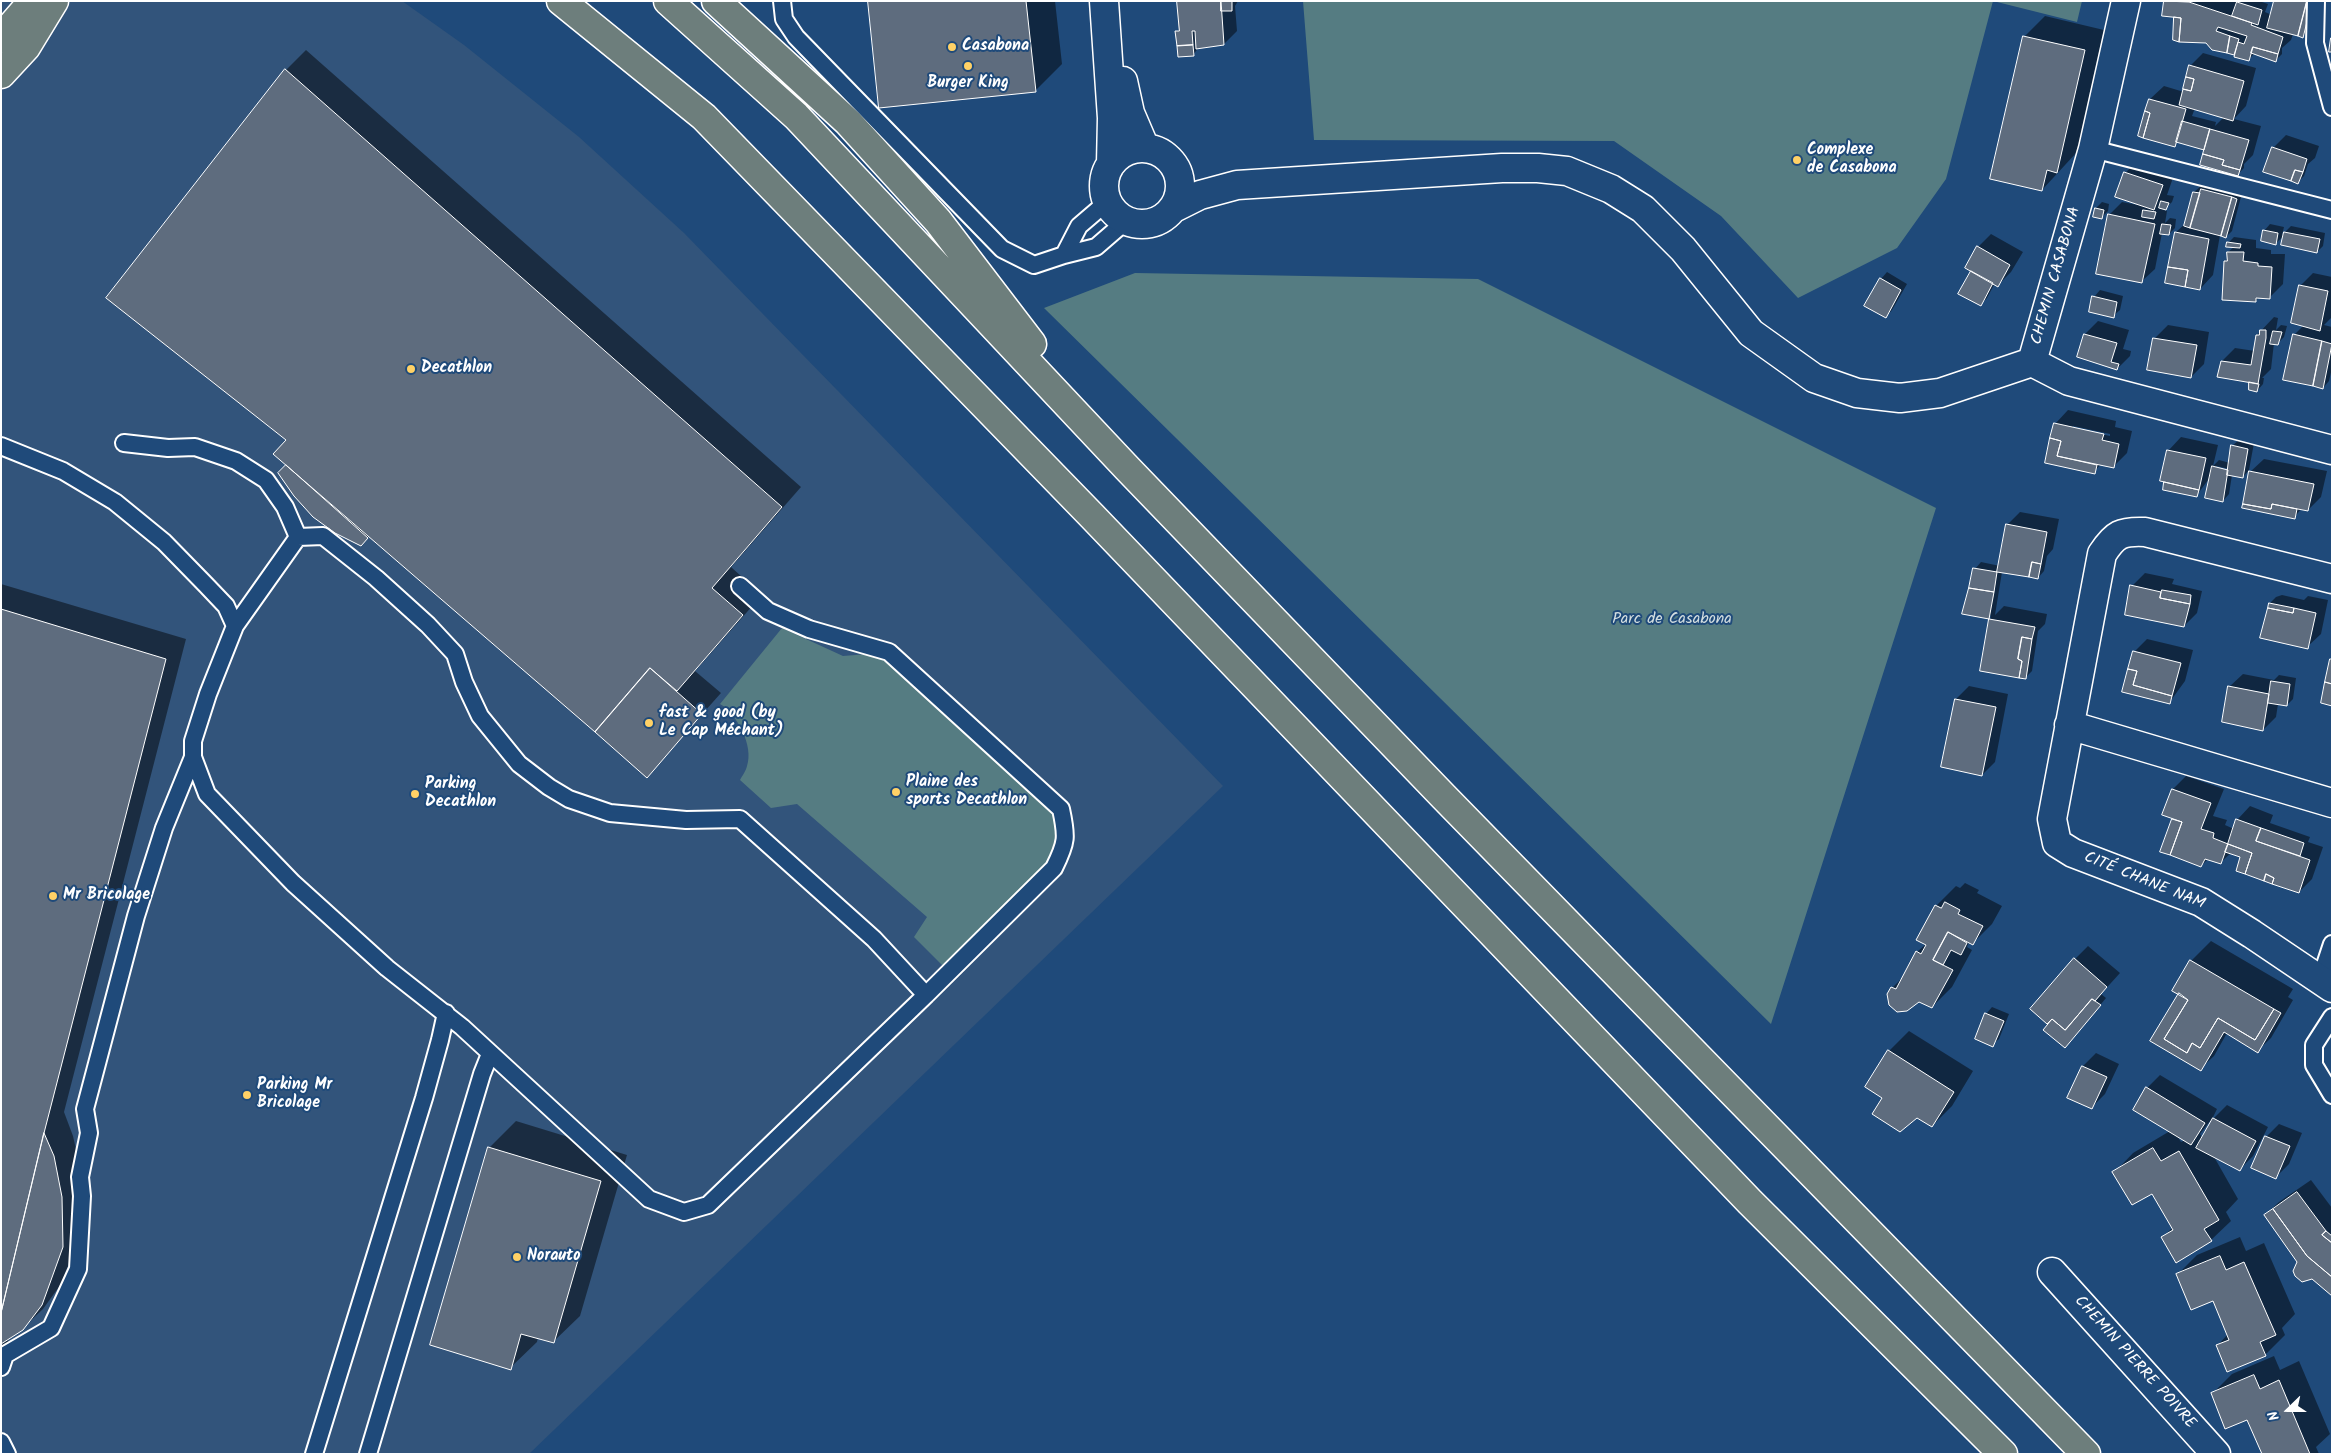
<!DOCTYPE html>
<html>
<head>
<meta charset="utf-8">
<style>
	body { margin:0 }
	#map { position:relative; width:2333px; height:1455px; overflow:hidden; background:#1f4a7a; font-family:Kalam,sans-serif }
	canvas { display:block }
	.frame { position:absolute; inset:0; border:2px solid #fff; pointer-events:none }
	.north { position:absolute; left:2263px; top:1385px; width:50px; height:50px; -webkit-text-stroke:4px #1f4a7a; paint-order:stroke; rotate:248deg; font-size:14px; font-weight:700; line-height:20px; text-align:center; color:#fff }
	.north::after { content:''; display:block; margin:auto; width:18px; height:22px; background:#fff; clip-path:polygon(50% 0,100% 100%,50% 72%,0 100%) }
</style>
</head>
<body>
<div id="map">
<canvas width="2333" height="1455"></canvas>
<div class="frame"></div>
<div class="north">N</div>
</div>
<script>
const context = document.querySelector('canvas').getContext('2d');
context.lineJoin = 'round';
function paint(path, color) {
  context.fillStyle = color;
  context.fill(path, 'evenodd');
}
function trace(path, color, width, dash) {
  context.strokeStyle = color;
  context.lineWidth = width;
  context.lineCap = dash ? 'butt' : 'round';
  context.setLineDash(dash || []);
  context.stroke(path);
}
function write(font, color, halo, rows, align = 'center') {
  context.font = font + ' Kalam,sans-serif';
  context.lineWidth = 4;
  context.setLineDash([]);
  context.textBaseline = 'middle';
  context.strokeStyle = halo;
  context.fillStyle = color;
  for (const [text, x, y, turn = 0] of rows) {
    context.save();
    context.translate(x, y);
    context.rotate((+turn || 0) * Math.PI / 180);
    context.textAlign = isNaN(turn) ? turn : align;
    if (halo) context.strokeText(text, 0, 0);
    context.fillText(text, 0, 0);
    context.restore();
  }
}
const built = new Path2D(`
	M1 1H402L464 45 579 137 684 233 1223 786 529 1454H1Z`);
const green = new Path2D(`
	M1303 1H1993L1946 179 1897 248 1798 298 1721 216 1614 141 1314 140Z
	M1993 1H2082L2077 22Z
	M1135 273 1478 279 1936 508 1771 1024 1044 308Z
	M782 628 843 656 868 654 899 666 1052 804 1071 840 964 965H942L914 937 927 917 797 804 771 808 740 780C742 776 746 771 747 766 754 746 737 714 720 704Z`);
const shadow = new Path2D(`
	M869 1H1055L1062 64 1035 91Z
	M1179 1H1238L1235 6 1237 31 1224 44 1199 47 1193 55 1177 32 1180 29Z
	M2165 1H2259L2268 4 2265 12 2272 15 2316 1 2309 30 2303 36 2293 34 2291 40 2282 48V54L2276 60 2255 53 2249 59 2237 50 2234 53 2176 18Z
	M2045 16 2104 30 2077 152 2042 190 1992 178 2025 36Z
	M306 50 801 487 731 567 762 595 695 671 721 693 647 776 369 536 360 544 287 465 288 440 108 298 286 70Z
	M2203 53 2256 68 2246 106 2234 119 2261 126 2253 155 2244 164V168L2238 174 2207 146 2204 149 2178 141 2175 145 2150 99 2164 86 2184 92 2190 66ZM2195 108 2224 117 2215 126 2216 122 2192 116Z
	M2286 135 2319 146 2315 158 2308 164 2304 176 2298 182 2273 148Z
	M2139 160 2175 172 2167 195 2174 196 2172 202 2164 210 2167 211 2165 223 2170 218 2176 219 2175 228 2169 234 2162 233 2155 269 2141 282 2109 215 2122 202 2138 205 2125 173Z
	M2215 176 2242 193 2232 231 2226 237 2220 235 2213 275 2200 289 2170 267 2176 232 2186 223 2194 192 2201 186 2205 187Z
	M2102 202 2109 204 2108 211 2102 217 2096 208Z
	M2270 224 2284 227 2282 235 2291 226 2325 233 2323 246 2317 252 2285 235 2276 243 2264 231Z
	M1991 234 2023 252 2011 272 1998 285 1995 283 1987 298 1981 304 1972 271 1978 247Z
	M2234 237 2256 240V248L2271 250V254H2285L2283 284 2269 298 2259 297 2256 301 2225 261 2228 258V252L2234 247 2228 243Z
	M1887 272 1907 284 1892 310 1886 317 1881 279Z
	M2313 273 2332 277V317L2324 325 2332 327V368L2329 381 2323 388 2294 335 2304 325 2300 286Z
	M2100 290 2123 296 2120 310 2113 316 2094 297Z
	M2274 317 2278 318 2276 330 2281 325 2287 326 2284 337 2278 343H2274L2271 369 2262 378H2264L2263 384 2257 391 2251 381 2222 361 2235 348 2255 351 2257 335ZM2262 347 2264 348 2261 369H2259Z
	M2098 321 2129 330 2123 349 2131 351 2130 356 2117 369 2085 334Z
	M2168 325 2209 332 2204 364 2191 377 2149 369 2155 338Z
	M2068 410 2116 421 2115 427 2132 431 2127 453 2113 467 2101 464 2094 472 2047 462 2055 424ZM2073 426 2110 434V436L2073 428Z
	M2181 437 2218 445 2213 466 2219 460 2230 463 2232 446 2239 440 2254 443 2249 470 2243 477 2232 475 2229 494 2223 501 2211 476 2197 495 2165 483 2168 451ZM2216 466 2234 470 2233 473 2216 468Z
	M2264 459 2327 471 2321 497 2308 510 2301 509 2294 518 2243 507 2250 472Z
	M2020 512 2059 519 2053 549 2047 556 2044 571 2038 578 2002 572 1995 615 2004 606 2047 614 2045 624 2038 631 2032 671 2025 678 1982 670 1991 615 1989 617 1975 569 1981 562 2000 566 2007 525Z
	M2145 573 2174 579 2172 584 2202 591 2197 613 2184 626 2132 586Z
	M1 584 186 639 64 1112 73 1136 82 1176 83 1226 61 1284 43 1309 22 1329 9 1338 1 1365Z
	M2282 595 2304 600 2308 596 2328 600 2321 634 2307 647 2262 637 2270 603 2276 597Z
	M2147 639 2193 650 2185 681 2169 703 2134 652Z
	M2243 674 2274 680 2279 675 2296 678 2293 699 2287 705 2278 704 2276 717 2263 730 2229 687Z
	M1969 686 2008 694 1995 762 1982 775 1956 699Z
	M2186 776 2224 789 2213 816 2227 820 2225 825 2234 829 2237 820 2250 806 2273 815 2270 823 2310 837 2308 842 2323 847 2312 879 2299 892 2242 857 2231 853 2220 863 2208 859 2201 866 2173 820V789Z
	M1965 883 1979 890 1977 893 2002 906 1992 924 1972 944 1969 942 1967 947 1972 950 1952 987 1932 1007 1892 988 1906 974 1917 952 1926 944 1918 939 1936 906 1956 886 1960 888Z
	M2211 941 2293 989 2288 997 2293 1000 2271 1038 2257 1051 2227 1033 2214 1056 2200 1069 2180 994 2174 990 2191 961Z
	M2088 946 2120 973 2101 994 2106 998 2071 1040 2053 1019 2075 959Z
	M1992 1007 2009 1014 1999 1039 1992 1045 1986 1014Z
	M1909 1031 1973 1071 1952 1106 1932 1126 1884 1098 1889 1051Z
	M2096 1053 2119 1064 2105 1094 2092 1107 2069 1097 2083 1066Z
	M2160 1075 2217 1109 2211 1121 2227 1105 2268 1127 2253 1156 2240 1169 2213 1155 2238 1199 2226 1212 2231 1221 2211 1240 2162 1238 2173 1227 2152 1192 2114 1173 2133 1153 2170 1131 2147 1088ZM2210 1121 2212 1122 2203 1139 2200 1134ZM2176 1134 2185 1140 2181 1142Z
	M516 1121 627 1155 580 1316 553 1342 538 1337 537 1342 510 1368 489 1148Z
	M2279 1124 2302 1133 2289 1164 2276 1177 2266 1137Z
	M2311 1180 2332 1208V1295L2265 1215 2279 1202Z
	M2240 1237 2246 1251 2264 1243 2295 1314 2282 1328 2285 1335 2265 1355 2217 1346 2228 1334 2214 1299 2177 1275 2197 1255Z
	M2274 1356 2280 1370 2299 1361 2330 1434 2316 1447 2319 1454H2262L2248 1418 2212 1394 2232 1374Z`);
const building = new Path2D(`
	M868 1H1026L1036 92 879 108Z
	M1177 1H1221L1224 45 1196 49 1195 31H1192L1193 45 1177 46 1175 31H1179Z
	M1221 1H1232V11H1221Z
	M2164 1 2189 2 2252 23 2251 25 2283 37 2278 54 2253 47 2249 61 2234 57 2238 42 2244 44 2247 36 2218 27 2216 31 2230 36 2227 53 2212 50 2206 43 2179 42 2181 18 2162 16Z
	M2274 1H2307L2298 36 2267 28Z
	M2307 1H2312L2303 38 2298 36Z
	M2237 2 2262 10 2258 25 2232 16Z
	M2174 17 2181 18 2179 42 2173 40Z
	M2023 36 2085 50 2057 173 2047 170 2042 191 1990 179Z
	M2230 36 2239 39 2234 55 2227 53Z
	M2331 38H2332V52H2329Z
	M1193 45 1194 56 1178 57 1177 46Z
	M2253 47 2278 54 2276 62 2251 53Z
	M2189 65 2244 81 2233 121 2179 105 2183 89 2191 91 2194 79 2186 77Z
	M285 69 782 507 712 588 743 615 677 691 650 668 595 732 273 454 286 440 106 298Z
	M2186 77 2194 79 2191 91 2183 89Z
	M2149 99 2186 109 2175 147 2143 138 2150 113 2145 111Z
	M2145 111 2150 113 2143 138 2138 136Z
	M2182 121 2210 129 2204 150 2176 142Z
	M2210 129 2249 140 2240 170 2222 165 2224 160 2203 154Z
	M2272 147 2307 159 2303 172 2295 170 2291 181 2263 172Z
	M2203 154 2224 160 2222 165 2240 170 2238 176 2200 165Z
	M2295 170 2303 172 2298 184 2291 181Z
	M2124 172 2163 185 2154 210 2115 197Z
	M2201 189 2232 197 2221 236 2190 228Z
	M2193 192 2200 193 2190 228 2184 226Z
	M2232 197 2237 199 2226 238 2221 236Z
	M2161 201 2169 203 2166 210 2159 208Z
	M2095 208 2104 210 2102 219 2093 217Z
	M2143 210 2156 212 2154 219 2142 217Z
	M2108 214 2155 224 2142 283 2096 274Z
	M2162 224 2171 225 2169 235 2160 234Z
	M2263 230 2278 233 2276 245 2261 241Z
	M2175 232 2209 239 2200 290 2185 287 2188 270 2168 267Z
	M2284 232 2320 239 2317 253 2281 245Z
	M2227 242 2241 244 2240 248 2226 247Z
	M1977 246 2010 265 1998 287 1965 268Z
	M2227 252H2244L2243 261 2258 263V266L2272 267 2270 299 2256 298V302L2222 300 2224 261H2227Z
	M2168 267 2188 270 2185 287 2165 283Z
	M1971 271 1993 283 1981 306 1958 294Z
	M1880 278 1901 290 1886 318 1864 306Z
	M2299 285 2328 291 2320 331 2291 323Z
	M2092 296 2117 302 2114 318 2089 312Z
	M2260 330H2266V338L2258 384 2217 377 2221 361 2251 365 2256 335H2259Z
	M2273 331 2282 332 2278 345 2270 344Z
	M2084 334 2117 343 2111 362 2119 364 2117 370 2077 357Z
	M2293 334 2322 341 2313 386 2283 380Z
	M2153 338 2197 345 2191 378 2147 370Z
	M2322 341 2332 344 2323 389 2313 386Z
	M2249 382 2259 384 2257 392 2249 390Z
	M2054 423 2104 434 2102 440 2119 444 2114 468 2057 456 2061 441 2050 438Z
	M2050 438 2061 441 2057 456 2097 465 2095 474 2045 463Z
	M2231 445 2248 449 2243 478 2227 475Z
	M2167 450 2206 458 2199 490 2160 481Z
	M286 465 368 538 361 546 335 533 313 517 294 496 278 473Z
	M2212 466 2228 470 2223 502 2205 498Z
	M2249 471 2314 484 2308 511 2272 504 2271 509 2243 504Z
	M2164 482 2199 490 2197 497 2163 490Z
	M2243 504 2271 509 2272 504 2297 509 2295 519 2242 508Z
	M2006 524 2047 532 2041 564 2032 562 2029 577 1997 572Z
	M2032 562 2041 564 2038 579 2029 577Z
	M1973 568 1997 572 1994 592 1969 588Z
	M2130 585 2161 592 2160 598 2190 604 2184 627 2125 615Z
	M1969 588 1994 592 1989 619 1962 614Z
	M2162 590 2191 595 2190 604 2160 598Z
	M2269 603 2294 608 2293 613 2268 608Z
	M2268 608 2293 613 2294 608 2316 613 2308 649 2260 638Z
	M1 609 166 659 44 1133 1 1313Z
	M1989 619 2035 627 2032 639 2022 637 2018 659 2022 661 2019 678 1980 671Z
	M2022 637 2032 639 2026 679 2019 678 2022 661 2018 659Z
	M2133 651 2181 663 2172 696 2133 685 2137 671 2128 669Z
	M2330 659H2332V684L2325 682Z
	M650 668 702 714 647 778 595 732Z
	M2128 669 2137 671 2133 685 2172 696 2170 704 2122 692Z
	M2271 681 2290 684 2287 706 2268 703Z
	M2325 682 2332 684V706L2321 703Z
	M2228 686 2269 694 2263 731 2222 722Z
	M1955 699 1996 707 1982 776 1941 767Z
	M2172 789 2211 803 2201 829 2214 833 2213 838 2228 844 2221 864 2205 859 2201 867 2170 855 2182 822 2162 815Z
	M2172 819 2182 822 2170 855 2160 852Z
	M2236 819 2261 828 2256 841 2310 860 2299 893 2272 884 2274 878 2266 874 2264 881 2245 874 2252 853 2228 844Z
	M2261 828 2304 843 2300 856 2256 841Z
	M2228 844 2252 853 2245 874 2236 871 2240 857 2225 852Z
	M2266 874 2274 878 2272 884 2264 881Z
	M1945 902 1960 910 1958 914 1983 926 1973 945 1948 932 1933 960 1953 970 1932 1008 1919 1002 1907 1011 1897 1012 1889 1005 1887 994 1891 987 1896 989 1916 951 1921 954 1926 945 1916 940 1935 905 1941 908Z
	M1948 932 1967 943 1961 955 1951 950 1943 965 1933 960Z
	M2074 958 2107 987 2095 1001 2092 999 2065 1030 2052 1019 2047 1024 2030 1009Z
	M2190 960 2274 1009 2255 1040 2218 1018 2200 1048 2192 1043 2187 1053 2164 1039 2188 1000 2172 991Z
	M2179 993 2188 1000 2164 1039 2187 1053 2192 1043 2200 1048 2218 1018 2255 1040 2274 1009 2281 1013 2258 1053 2224 1032 2201 1071 2150 1041Z
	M2092 999 2101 1005 2065 1048 2043 1030 2052 1019 2065 1030Z
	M1985 1013 2004 1021 1993 1047 1975 1039Z
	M1888 1050 1954 1092 1932 1127 1917 1118 1900 1132 1872 1114 1882 1098 1865 1087Z
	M2082 1066 2107 1077 2092 1109 2067 1098Z
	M2146 1087 2205 1123 2191 1145 2133 1110Z
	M2213 1118 2256 1141 2240 1171 2196 1148Z
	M44 1133 54 1156 62 1197 63 1247 42 1305 23 1330 1 1344V1313Z
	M2265 1136 2290 1146 2276 1179 2251 1168Z
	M488 1147 601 1181 554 1343 521 1334 511 1370 430 1345Z
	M2153 1148 2161 1161 2179 1151 2219 1220 2204 1229 2212 1241 2176 1263 2161 1237 2173 1230 2152 1194 2132 1205 2112 1172Z
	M2297 1192 2326 1231 2322 1235 2332 1243V1277L2307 1256 2273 1209Z
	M2273 1209 2307 1256 2332 1277V1296L2312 1279 2302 1282 2295 1276 2293 1271 2297 1262 2264 1215Z
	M2326 1231 2332 1236V1243L2322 1235Z
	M2220 1256 2226 1270 2244 1262 2276 1335 2260 1342 2266 1356 2227 1372 2216 1345 2229 1340 2213 1301 2191 1310 2176 1274Z
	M2254 1375 2260 1389 2279 1380 2310 1454H2262L2247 1420 2225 1429 2211 1393Z`);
const service = new Path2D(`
	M782 1 784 19 796 37 1002 249 1034 265 1064 255 1096 247 1126 221
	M2316 1 2315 43 2332 107
	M2093 149 2332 210
	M1064 255 1079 226 1107 202
	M124 443 168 448 195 447 236 461 266 480 285 507 298 537 235 626
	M1 446 63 471 115 502 164 542 206 585 226 606 235 626 208 694 193 741V757L207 794 293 883 387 968 462 1027 649 1199 684 1212 708 1205 926 995 874 939 740 819 686 820 610 813 569 799 549 787 519 764 480 716 464 682 455 654 428 625 376 578 323 536 298 537
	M740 586 768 611 809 629 889 652 1061 809C1067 837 1067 842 1054 868L926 995
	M2320 980 2332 944
	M2332 1017 2314 1045V1065L2332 1095
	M1 1367 5 1355 51 1328 78 1269 82 1196 80 1177 89 1133 85 1109 136 916 164 828 193 757
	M1 1442 7 1454
	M314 1454 424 1098 440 1040 446 1013
	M368 1454 482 1074 490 1054`);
const minor = new Path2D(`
	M1104 1 1112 118 1111 164
	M1123 81 1130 113 1145 148
	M1104 186a38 38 0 1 1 76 0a38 38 0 1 1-76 0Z
	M1174 208 1200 195 1237 185 1502 168H1538L1567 171 1611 189 1643 209 1683 249 1751 333 1814 378 1857 393 1900 398 1940 393 2032 362
	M2032 362 2093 149 2126 1
	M2032 362 2069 381 2332 450
	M2332 579 2145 532C2121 531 2115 534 2102 554L2052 819 2057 843 2073 853 2201 902 2252 934 2332 988
	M2069 725 2332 803
	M2052 1272 2216 1454`);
const primary = new Path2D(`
	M1 38 33 1
	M1 74 26 47 54 1`);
const trunk = new Path2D(`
	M561 1 704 117 1092 516 1750 1202 2003 1454
	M668 1 796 116 1127 468 1444 797 2086 1454
	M716 1 848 122 938 221 1032 344`);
const markers = [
	[952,47,5,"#ffd166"],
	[968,66,5,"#ffd166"],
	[1797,160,5,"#ffd166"],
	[411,369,5,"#ffd166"],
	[649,723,5,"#ffd166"],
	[896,792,5,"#ffd166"],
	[415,794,5,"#ffd166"],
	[53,896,5,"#ffd166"],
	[247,1095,5,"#ffd166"],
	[517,1257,5,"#ffd166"]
];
const poiNames = [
	["Casabona",962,47],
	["Burger King",968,84,"center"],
	["Complexe",1807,151],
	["de Casabona",1807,169],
	["Decathlon",421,369],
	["fast & good (by",659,714],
	["Le Cap Méchant)",659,732],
	["Plaine des",906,783],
	["sports Decathlon",906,801],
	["Parking",425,785],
	["Decathlon",425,803],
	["Mr Bricolage",63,896],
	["Parking Mr",257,1086],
	["Bricolage",257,1104],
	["Norauto",527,1257]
];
const streetNames = [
	["CHEMIN CASABONA",2057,276,-74],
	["CITÉ CHANE NAM",2144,882,22],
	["CHEMIN PIERRE POIVRE",2134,1363,48]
];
const parkNames = [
	["Parc de Casabona",1672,620]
];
paint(built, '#32547b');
paint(green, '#557c82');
paint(shadow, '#0007');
paint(building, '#5e6c7e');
trace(building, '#fff', 1);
trace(service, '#fff', 20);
trace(minor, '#fff', 31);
trace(primary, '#fff', 31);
trace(trunk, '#fff', 31);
trace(service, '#1f4a7a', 16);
trace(minor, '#1f4a7a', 28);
trace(primary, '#6d7e7c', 28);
trace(trunk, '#6d7e7c', 28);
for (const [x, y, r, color] of markers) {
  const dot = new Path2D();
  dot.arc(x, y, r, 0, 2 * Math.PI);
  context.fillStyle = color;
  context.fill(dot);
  trace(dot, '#1f4a7a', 2);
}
write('bold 16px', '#fff', '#1f4a7a', poiNames, 'left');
write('16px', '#fff', '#1f4a7a', streetNames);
write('16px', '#d4dee0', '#1f4a7a', parkNames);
</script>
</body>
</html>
